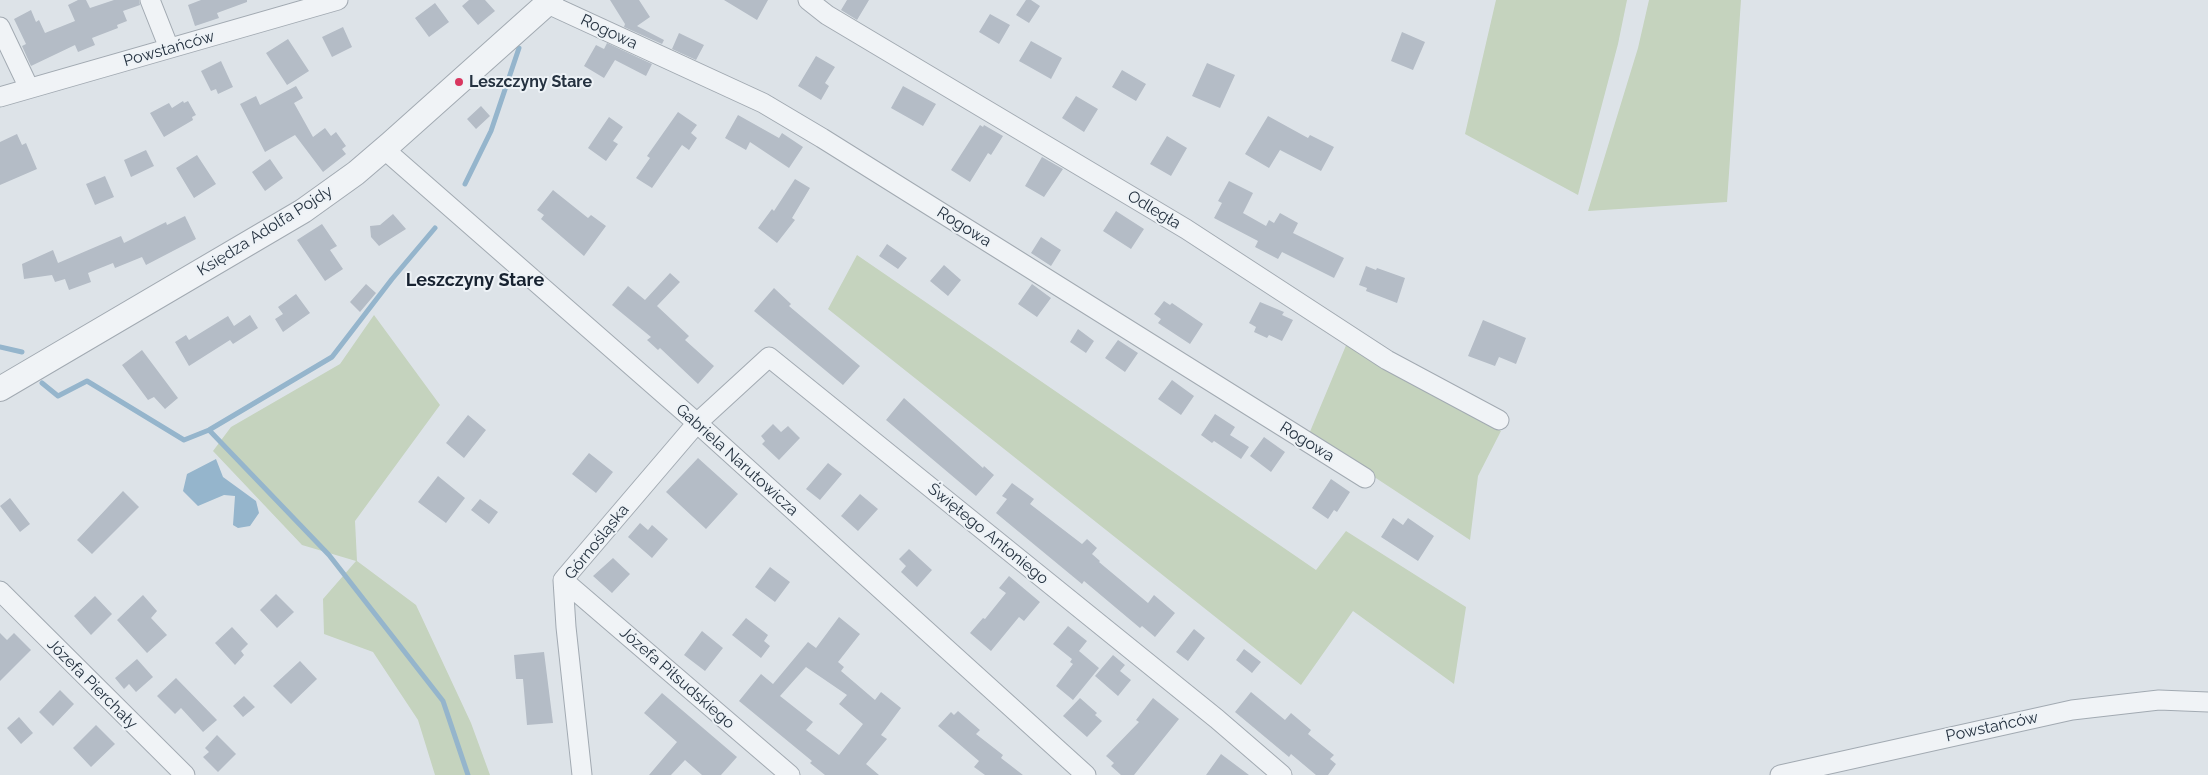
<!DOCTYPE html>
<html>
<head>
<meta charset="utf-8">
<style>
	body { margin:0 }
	canvas { display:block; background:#dde3e8 }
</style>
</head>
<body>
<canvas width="2208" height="775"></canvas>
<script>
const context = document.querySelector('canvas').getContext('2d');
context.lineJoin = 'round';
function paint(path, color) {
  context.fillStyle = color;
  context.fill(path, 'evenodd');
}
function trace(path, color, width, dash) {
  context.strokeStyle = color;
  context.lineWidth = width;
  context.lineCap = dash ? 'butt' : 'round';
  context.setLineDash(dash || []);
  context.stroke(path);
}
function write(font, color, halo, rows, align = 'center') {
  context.font = font + ' Raleway,sans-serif';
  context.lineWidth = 4;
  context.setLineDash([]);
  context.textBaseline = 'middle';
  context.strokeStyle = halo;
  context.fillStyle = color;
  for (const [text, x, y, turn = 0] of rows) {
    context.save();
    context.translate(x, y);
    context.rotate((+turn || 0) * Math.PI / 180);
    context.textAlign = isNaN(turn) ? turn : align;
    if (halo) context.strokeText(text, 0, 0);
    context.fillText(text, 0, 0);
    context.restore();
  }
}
const green = new Path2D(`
	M1496 0H1627L1618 44 1578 195 1465 134Z
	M1649 0H1741L1727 202 1588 211 1638 48Z
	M857 255 1316 570 1346 531 1466 607 1454 684 1353 611 1301 685 828 309Z
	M374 315 440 405 355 521 357 561 416 605 471 723 490 775H435L418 720 373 652 324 634 323 599 356 561 302 545 213 451 231 427 340 364Z
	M1347 343 1501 431 1478 476 1470 540 1309 434Z`);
const water = new Path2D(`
	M216 459 223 477 256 501 259 513 250 526 238 528 233 525 235 496 224 495 198 506 183 491 187 474Z`);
const stream = new Path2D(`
	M465 184 491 131 519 48
	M0 347 22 352
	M42 383 58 396 87 381 184 440 209 430 332 357 392 279 435 228
	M209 430 329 555 443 701 468 775`);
const building = new Path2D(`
	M78 0H86L90 8 114 0H139L140 5 123 11 127 21 117 25 118 28 92 38 95 45 78 52 75 45 31 66 22 46 26 44 14 19 31 10 36 22 39 20 45 33 75 21 68 5Z
	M201 0H247V2L217 13 219 18 195 26 188 5Z
	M469 0H485L495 11 478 25 462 6Z
	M610 0H639L650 17 637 26 664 40 662 44 624 27 625 24Z
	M724 0H768L757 20Z
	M847 0H869L857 20 841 10Z
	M1026 0H1031L1040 6 1029 23 1016 15Z
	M435 3 449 22 429 37 415 18Z
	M990 14 1010 25 999 44 979 32Z
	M343 27 352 47 332 57 322 37Z
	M1402 32 1425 42 1413 70 1391 61Z
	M679 33 704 45 696 60 672 49Z
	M288 39 309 71 287 85 266 53Z
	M1031 41 1062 58 1051 79 1019 61Z
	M607 43 652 64 646 76 615 60 604 78 584 66 596 45 604 49Z
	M816 56 835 67 825 83 829 86 821 100 798 86Z
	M221 61 233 87 218 94 216 89 211 91 201 71Z
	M1207 63 1235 75 1220 108 1192 96Z
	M1122 70 1146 84 1136 101 1112 87Z
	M296 86 303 98 294 103 313 137 325 128 331 136 336 132 346 146 342 149 346 154 323 172 295 135 265 152 240 104 256 96 260 105Z
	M903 86 936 104 923 126 891 108Z
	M1076 96 1098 109 1084 132 1062 118Z
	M183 101 184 103 188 101 196 115 192 117 193 120 164 137 150 113 169 103 172 108Z
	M481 106 490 116 476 129 467 119Z
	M678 112 697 125 691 133 697 138 689 150 682 145 652 188 636 178 650 158 647 156Z
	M738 115 779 138 782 133 803 147 789 168 750 142 746 150 725 138Z
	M1268 116 1308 138 1310 135 1334 147 1321 171 1280 150 1269 168 1245 154Z
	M609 117 623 127 613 141 618 144 606 161 588 148Z
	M980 125 983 127 984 125 1003 136 991 155 988 153 970 182 951 170Z
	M17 134 22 145 26 143 37 169 0 185V142Z
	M1167 136 1187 148 1171 176 1150 164Z
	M146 150 154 166 131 177 124 160Z
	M197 155 216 184 194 198 176 168Z
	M1042 157 1063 169 1044 197 1025 186Z
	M270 159 283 178 265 191 252 172Z
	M105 176 114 197 95 205 86 184Z
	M795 179 810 188 792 218 795 220 777 243 758 228 772 209 774 211Z
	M1229 181 1253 193 1243 213 1266 226 1269 220 1274 223 1280 213 1298 223 1293 233 1344 258 1334 278 1282 252 1278 259 1255 247 1258 241 1214 218 1222 203 1218 201Z
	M553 190 588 218 591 215 606 226 584 256 541 219 544 215 537 210Z
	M1116 211 1144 229 1131 249 1103 231Z
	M393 214 406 229 379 246 371 237 370 226 380 225Z
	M185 216 196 239 146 265 142 257 115 268 113 263 88 273 91 282 69 290 65 279 55 282 52 275 24 279 22 264 53 250 58 263 121 236 124 243 166 222 167 225Z
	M322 224 337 246 330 250 343 269 325 281 297 240Z
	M1041 237 1061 250 1051 266 1031 253Z
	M887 244 907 258 898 269 879 256Z
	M944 265 961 280 948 296 930 281Z
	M1366 266 1376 270 1377 268 1405 278 1397 303 1366 291 1367 288 1359 285Z
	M670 273 680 282 657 306 689 336 685 340 714 366 698 384 660 348 658 350 647 340 651 337 612 305 628 286 645 300Z
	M366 284 376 293 360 312 350 302Z
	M1032 284 1051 298 1037 317 1018 304Z
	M774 288 791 304 789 306 860 366 843 385 754 311Z
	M296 294 310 313 283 332 275 319 283 314 278 307Z
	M1164 301 1170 305 1172 303 1203 324 1190 344 1158 323 1161 319 1154 314Z
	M1260 302 1284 312 1282 315 1293 320 1282 341 1269 335 1267 338 1254 332 1256 327 1249 323Z
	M250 315 258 328 233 344 230 340 189 366 175 342 186 335 189 340 228 316 234 326Z
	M1483 320 1526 338 1516 364 1499 357 1495 366 1468 356Z
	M1078 329 1094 341 1086 353 1070 342Z
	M1118 340 1138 353 1125 372 1105 358Z
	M142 350 178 398 165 409 154 397 148 400 122 365Z
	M1172 380 1194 396 1181 415 1158 399Z
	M904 398 983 468 984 466 994 475 976 496 886 420Z
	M1215 414 1235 427 1230 435 1249 447 1241 459 1214 441 1212 443 1201 435Z
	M468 415 486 430 464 458 446 443Z
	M773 424 781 432 788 426 800 438 779 460 762 444 765 441 761 436Z
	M1264 437 1285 452 1271 472 1250 456Z
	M589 453 613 472 596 493 572 474Z
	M698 458 738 494 706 529 666 492Z
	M828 463 842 474 820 500 806 489Z
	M438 476 465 498 446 523 418 502Z
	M1331 479 1350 492 1337 512 1334 510 1328 519 1312 508Z
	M1012 483 1034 499 1030 504 1082 544 1087 539 1097 548 1092 554 1100 561 1099 562 1148 603 1154 595 1175 613 1155 637 1142 626 1140 628 1084 581 1082 584 996 513 1007 499 1002 496Z
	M123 491 139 507 92 554 77 540Z
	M860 494 878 509 858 531 841 516Z
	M10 498 30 524 20 532 0 506Z
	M480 499 498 512 489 524 471 510Z
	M1393 518 1403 525 1408 518 1434 536 1418 561 1381 537Z
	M640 523 648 530 652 525 668 539 652 558 628 537Z
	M909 549 932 570 917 587 901 572 906 566 899 559Z
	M613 558 630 574 612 593 593 576Z
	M770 567 790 582 775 602 755 587Z
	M1009 576 1040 602 1024 621 1019 617 991 651 970 633 983 618 985 619 1006 593 999 588Z
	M276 594 294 612 277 628 260 610Z
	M143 595 157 611 151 618 167 635 147 653 117 620Z
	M95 596 112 614 91 635 74 616Z
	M839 617 860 634 838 662 844 667 841 671 875 700 881 692 901 708 881 735 887 739 866 764 879 775H825L810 763 812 761 739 701 761 674 773 684 808 642 816 648ZM806 667 847 695 839 704 863 724 839 755 806 730 813 722 780 696Z
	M746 618 768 635 764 641 770 646 761 658 732 635Z
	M1068 626 1087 641 1079 651 1099 668 1073 700 1056 686 1073 664 1070 662 1072 659 1053 644Z
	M232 627 248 644 241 651 244 655 235 665 215 643Z
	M1194 629 1205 638 1188 661 1176 652Z
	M702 631 723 648 705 671 684 655Z
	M0 633 7 640 14 633 31 650 0 681Z
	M1244 649 1261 662 1252 673 1236 660Z
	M544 652 553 723 527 725 523 679H516L514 655Z
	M1113 655 1125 665 1120 671 1131 680 1118 696 1095 676Z
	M137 659 153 677 136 692 129 684 124 689 115 678Z
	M300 661 317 679 291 704 273 686Z
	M176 678 217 720 203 732 181 708 175 714 157 696Z
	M60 690 74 704 53 726 39 712Z
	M1251 692 1285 720 1291 713 1311 730 1308 734 1334 755 1330 759 1336 764 1328 775H1316L1291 754 1289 757 1235 712Z
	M662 693 737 757 721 775H702L685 760 671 775H649L677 742 644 713Z
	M244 696 255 707 243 717 233 706Z
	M1080 698 1097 713 1095 715 1102 721 1087 737 1063 716Z
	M1153 698 1179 719 1134 775H1121L1111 766 1114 763 1106 756 1139 722 1136 720Z
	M958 711 980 730 976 734 1003 755 1001 758 1023 775H985L974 767 979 761 938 726 951 712 954 715Z
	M19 717 33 733 21 744 7 728Z
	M96 725 115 744 91 767 73 748Z
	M217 735 236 754 218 772 203 757 209 752 205 748Z
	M1221 754 1249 775H1206Z`);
const minor = new Path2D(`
	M150 0 169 48
	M808 0 827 15 1186 229 1387 360 1499 420
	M548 4 763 103 822 138 1365 478
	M0 27 29 88
	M0 97 338 0
	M384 149 697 423 1086 775
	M563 580 790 775
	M0 591 185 775
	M582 775 566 627 563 580 697 423 769 357 1217 719 1282 775
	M1780 775 2072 710 2159 700 2208 702`);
const tertiary = new Path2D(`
	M0 389 303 211 356 173 391 143 551 0`);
const markers = [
	[459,82,5,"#d9365f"]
];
const streetNames = [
	["Rogowa",609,32,25],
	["Powstańców",169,49,-16],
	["Odległa",1154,210,31],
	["Rogowa",964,227,32],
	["Księdza Adolfa Pojdy",265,231,-32],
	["Rogowa",1307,442,32],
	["Gabriela Narutowicza",737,460,42],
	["Świętego Antoniego",988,534,39],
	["Górnośląska",597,542,-51],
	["Józefa Piłsudskiego",677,678,41],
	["Józefa Pierchały",92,684,45],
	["Powstańców",1992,727,-12]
];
const poiNames = [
	["Leszczyny Stare",469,82]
];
const neighbourhoodNames = [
	["Leszczyny Stare",475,281]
];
paint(green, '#c5d3be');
paint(water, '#95b5cc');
trace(stream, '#95b5cc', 5);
paint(building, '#b4bcc6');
trace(minor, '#a2aab2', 21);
trace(tertiary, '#a2aab2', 26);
trace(minor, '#f0f3f6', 19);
trace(tertiary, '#f0f3f6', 24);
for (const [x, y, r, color] of markers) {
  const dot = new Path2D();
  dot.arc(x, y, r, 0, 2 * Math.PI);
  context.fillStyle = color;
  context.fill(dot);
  trace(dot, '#edf2f6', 2);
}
write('16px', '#253240', '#edf2f6', streetNames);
write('bold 16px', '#253240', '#edf2f6', poiNames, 'left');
write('bold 18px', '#182331', '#edf2f6', neighbourhoodNames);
</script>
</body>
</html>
